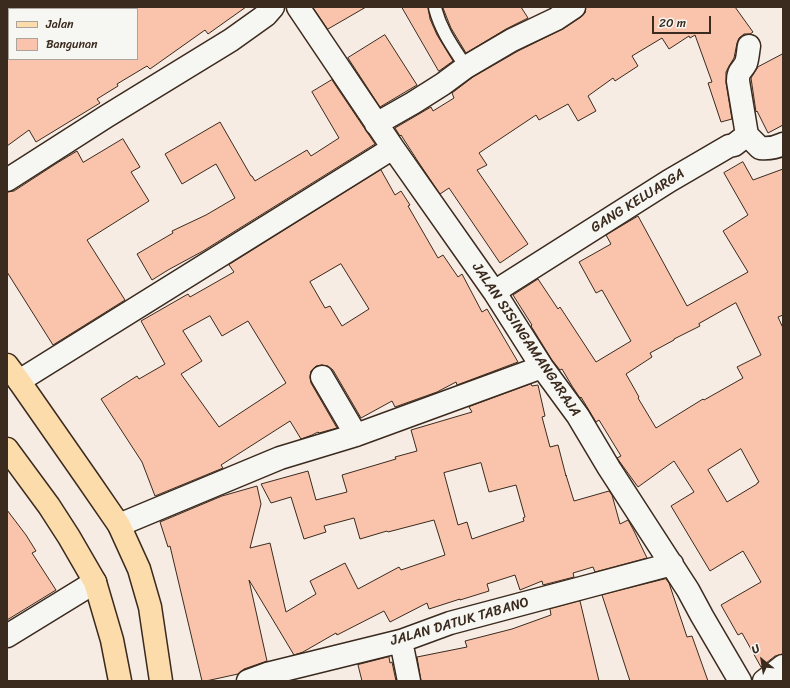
<!DOCTYPE html>
<html>
<head>
<meta charset="utf-8">
<style>
	body { margin:0 }
	#map { position:relative; width:790px; height:688px; overflow:hidden; background:#f7ece4; font-family:Sriracha,sans-serif }
	canvas { display:block }
	.frame { position:absolute; inset:0; border:8px solid #3b2a1e; pointer-events:none }
	.legend { position:absolute; left:8px; top:8px; width:130px; height:52px; box-sizing:border-box; background:#f6f6f2; border:1px solid #aba49d; margin:0; padding:5px 7px; list-style:none; font-size:12px; color:#3b2a1e }
	.legend li { display:flex; align-items:center; gap:8px; height:20px }
	.legend b { width:20px; border:1px solid #aba49d }
	.north { position:absolute; left:742px; top:640px; width:40px; height:40px; -webkit-text-stroke:3px #f6f6f2; paint-order:stroke; rotate:330deg; font-size:11px; font-weight:700; line-height:16px; text-align:center; color:#3b2a1e }
	.north::after { content:''; display:block; margin:auto; width:14px; height:18px; background:#3b2a1e; clip-path:polygon(50% 0,100% 100%,50% 72%,0 100%) }
	.scale { position:absolute; left:652px; top:16px; width:59px; height:18px; box-sizing:border-box; border:2px solid #3b2a1e; border-top:0; padding-left:5px; font-size:12px; line-height:14px; white-space:nowrap; color:#3b2a1e; -webkit-text-stroke:3px #f6f6f2; paint-order:stroke }
</style>
</head>
<body>
<div id="map">
<canvas width="790" height="688"></canvas>
<div class="frame"></div>
<ul class="legend">
<li><b style="height:5px;background:#fddcac"></b>Jalan</li>
<li><b style="height:11px;background:#f9c4ab"></b>Bangunan</li>
</ul>
<div class="north">U</div>
<div class="scale">20 m</div>
</div>
<script>
const context = document.querySelector('canvas').getContext('2d');
context.lineJoin = 'round';
function paint(path, color) {
  context.fillStyle = color;
  context.fill(path, 'evenodd');
}
function trace(path, color, width, dash) {
  context.strokeStyle = color;
  context.lineWidth = width;
  context.lineCap = dash ? 'butt' : 'round';
  context.setLineDash(dash || []);
  context.stroke(path);
}
function write(font, color, halo, rows, align = 'center') {
  context.font = font + ' Sriracha,sans-serif';
  context.lineWidth = 3;
  context.setLineDash([]);
  context.textBaseline = 'middle';
  context.strokeStyle = halo;
  context.fillStyle = color;
  for (const [text, x, y, turn = 0] of rows) {
    context.save();
    context.translate(x, y);
    context.rotate((+turn || 0) * Math.PI / 180);
    context.textAlign = isNaN(turn) ? turn : align;
    if (halo) context.strokeText(text, 0, 0);
    context.fillText(text, 0, 0);
    context.restore();
  }
}
const building = new Path2D(`
	M130 7H246L208 34 205 30 150 69 147 66 117 84 118 86 97 99 100 103 36 142 29 130 7 146V59H137V9H131Z
	M313 7H366L328 29Z
	M402 7H428L430 19 437 35 453 61 439 71Z
	M443 7H521L528 18 506 29 466 53 451 28Z
	M586 7H735L753 32 750 34H744L739 38 737 43 734 58 729 66 726 72V83L732 119 721 122 708 83 712 82 695 35 690 38 689 36 669 49 662 38 632 56 638 66 615 81 613 78 588 96 596 111 578 121 568 104 539 120 536 115 479 153 487 165 477 170 528 244 500 263 449 188 440 194 419 163 401 135 400 136 395 128 431 107 433 111 454 98 452 93 473 77 518 51 563 29 581 17 585 13Z
	M385 35 417 85 380 107 348 58Z
	M783 54V125L768 133 757 111 756 112 751 78 758 67Z
	M332 80 375 144 203 251 168 270 152 280 137 254 173 233 172 231 206 215 235 198 216 164 182 184 165 154 220 122 251 176H252L255 181 307 150 311 156 339 138 312 92Z
	M123 139 140 167 131 172 149 201 87 240 125 300 53 345 7 272V192L14 191 57 163 77 151 83 162Z
	M743 162 753 180 783 169V315L778 317 783 328V654L775 656 761 667 742 633 738 635 721 605 761 582 743 551 710 571 671 506 694 492 674 461 638 487 617 458 621 456 599 420 596 422 581 397 580 398 572 386 562 369 560 370 552 360 531 326 532 325 513 295 538 279 558 309 560 307 596 362 631 341 602 290 596 293 579 262 611 244 606 235 638 216 687 306 748 272 723 231 748 215 724 173ZM736 303 761 355 737 367 743 378 704 400 703 399 656 428 638 398 639 397 626 374 652 357 650 353 674 340V339L700 326 699 324ZM741 449 759 482 757 483V484L727 502 708 470Z
	M381 170 395 195 401 191 410 205 408 206 438 258 443 255 458 277 462 274 482 312 487 309 518 362 457 385 456 382 437 392 395 407 392 401 361 418 333 370 328 366 322 365 316 366 311 371 310 377 311 383 337 428 319 433 318 432 312 435 301 439 290 421 221 465 223 468 155 496 142 462 101 399 137 376 139 379 165 364 141 321 188 294 190 297 234 272 229 265ZM341 264 369 309 342 326 330 306 325 308 310 282ZM210 316 222 336 248 321 286 383 219 427 181 374 202 361 183 331Z
	M531 384 532 386 538 385 545 416 542 417 550 447 558 445 566 476V475L574 501 609 491 612 495 620 524 628 520 633 529 647 558 595 572 593 567 573 573 574 577 543 585 542 581 520 590 515 575 487 584 489 591 460 600V599L429 609 427 603 390 622 384 611 337 635 336 633 303 652 294 655 249 580 267 661 244 669 238 674 206 681H202L170 546 168 547 160 522 222 496 257 486 261 504 250 548 270 543 286 612 316 594 310 581 345 563 358 589 399 567 401 570 445 555 434 520 388 532 387 531 360 539 354 518 324 526 326 532 304 539 291 497 271 503 261 484 308 471 316 500 347 492 342 475 396 459 395 457 417 451 411 430 472 412 469 407ZM481 463 489 492 516 485 525 517 523 518 524 521 472 539 467 522 458 525 444 473Z
	M7 510 26 535 36 551 32 553 56 590 7 620Z
	M666 579 669 583 687 637 692 636 708 681H630L602 595Z
	M580 601 599 681H421L417 657 467 647 465 641 512 629 551 615 550 609Z
	M389 657 390 663 392 662 396 681H362L358 665Z`);
const lane = new Path2D(`
	M435 8C441 31 453 47 466 67`);
const street = new Path2D(`
	M298 7 393 148 495 293 542 367 578 416 609 468 688 590 702 616 740 681
	M376 124 413 103 443 84 466 67 512 40 556 19 574 7
	M747 135 738 81C738 70 742 71 746 63 748 57 748 51 749 46
	M7 180 107 116 231 40 266 15 273 7
	M495 293 505 285 669 181 729 146 734 145 747 135 760 148C769 149 775 148 783 144
	M322 377 356 435
	M19 381 393 148
	M119 525 280 458 356 435 542 367
	M7 636 95 582
	M401 641 409 681
	M248 681 267 674 401 641 450 623 672 564
	M764 681 783 666`);
const primary = new Path2D(`
	M7 365 19 381 88 480 119 525 139 569 150 607 161 681
	M7 449 49 506 69 537 95 582 112 640 120 681`);
const streetNames = [
	["GANG KELUARGA",638,201,-32],
	["JALAN SISINGAMANGARAJA",526,340,56],
	["JALAN DATUK TABANO",460,622,-16]
];
paint(building, '#f9c4ab');
trace(building, '#3b2a1e', 1);
trace(lane, '#3b2a1e', 15);
trace(street, '#3b2a1e', 25);
trace(primary, '#3b2a1e', 25);
trace(lane, '#f6f6f2', 12);
trace(street, '#f6f6f2', 22);
trace(primary, '#fddcac', 22);
write('14px', '#3b2a1e', '#f6f6f2', streetNames);
</script>
</body>
</html>
